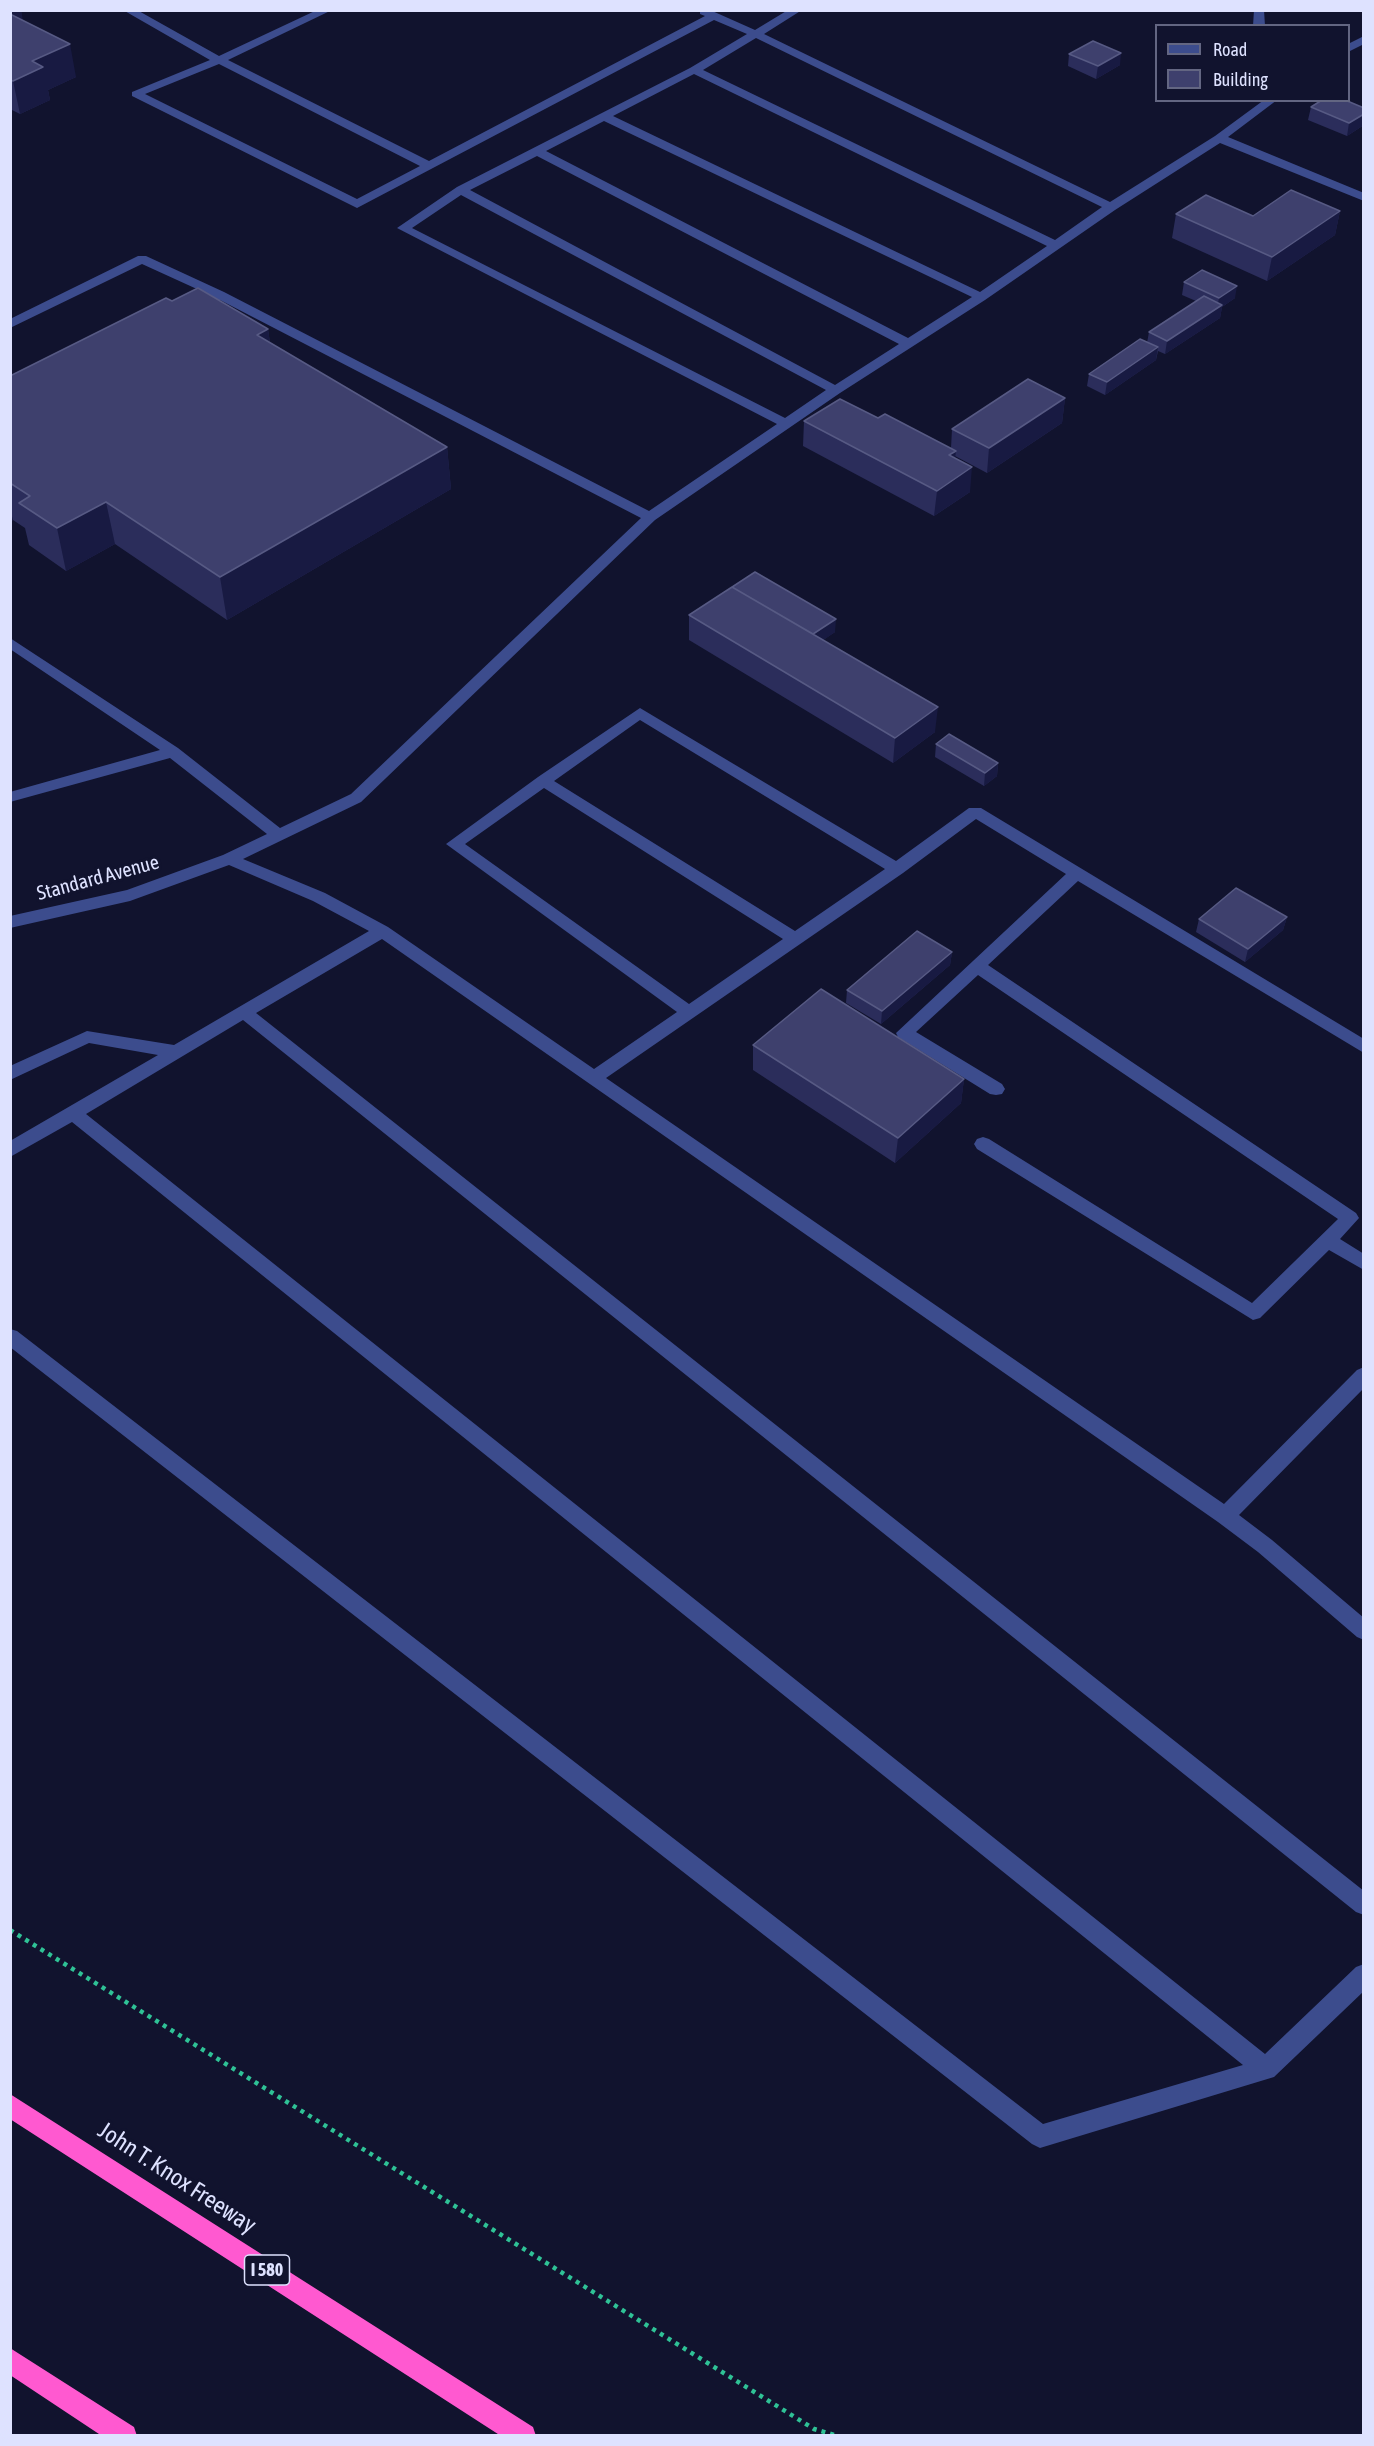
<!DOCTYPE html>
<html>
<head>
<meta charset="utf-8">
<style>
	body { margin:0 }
	#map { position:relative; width:1374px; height:2446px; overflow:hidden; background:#11132e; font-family:"Asap Condensed",sans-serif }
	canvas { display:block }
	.frame { position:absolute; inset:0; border:12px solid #dee2ff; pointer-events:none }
	.legend { position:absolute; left:1155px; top:24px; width:195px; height:78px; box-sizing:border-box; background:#11132e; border:2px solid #636682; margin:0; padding:8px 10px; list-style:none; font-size:18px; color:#dee2ff }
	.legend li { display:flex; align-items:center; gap:12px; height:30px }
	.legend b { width:30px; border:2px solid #636682 }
</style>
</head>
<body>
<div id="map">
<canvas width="1374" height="2446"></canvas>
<div class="frame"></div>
<ul class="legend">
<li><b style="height:8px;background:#3c4c8d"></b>Road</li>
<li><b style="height:16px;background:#3e406d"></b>Building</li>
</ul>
</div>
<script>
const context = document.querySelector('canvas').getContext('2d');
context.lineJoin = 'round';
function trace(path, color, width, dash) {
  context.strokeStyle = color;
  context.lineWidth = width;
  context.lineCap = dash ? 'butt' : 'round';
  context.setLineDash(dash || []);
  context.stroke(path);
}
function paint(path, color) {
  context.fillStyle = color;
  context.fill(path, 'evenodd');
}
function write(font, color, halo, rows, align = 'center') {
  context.font = font + ' "Asap Condensed",sans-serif';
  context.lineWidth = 6;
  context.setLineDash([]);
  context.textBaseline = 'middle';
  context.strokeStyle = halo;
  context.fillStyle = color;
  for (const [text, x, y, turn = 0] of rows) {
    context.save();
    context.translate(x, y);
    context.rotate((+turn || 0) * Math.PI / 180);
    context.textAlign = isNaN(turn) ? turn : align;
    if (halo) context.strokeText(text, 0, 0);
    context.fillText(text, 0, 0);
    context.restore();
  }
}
const path = new Path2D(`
	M10 1930 814 2429 838 2436`);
const minor = new Path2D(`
	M123 10H137L219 56 317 10H332L228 60 429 161 705 16 700 14V10H710L755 30 788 10H802L764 34 1110 202 1215 136 1264 100H1277L1228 137 1364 193V201L1220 143 1115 210 985 300 840 393 655 520 361 802 243 859 325 893 388 927 594 1069 677 1012 446 844 538 777 640 708 896 861 969 808H981L1364 1039V1053L1078 881 988 965 1356 1213 1359 1218 1340 1239 1364 1254V1270L1329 1250 1260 1318 1253 1320 977 1149 974 1144 977 1139 983 1137 989 1139 1252 1303 1338 1219 978 975 916 1032 1002 1084 1005 1089 1002 1094 996 1095 990 1094 898 1037 896 1033 1066 874 976 819 903 873 606 1078 1224 1504 1357 1370 1364 1367V1388L1239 1515 1272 1540 1364 1618V1640L1357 1637 1258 1552 1218 1522 382 939 256 1013 1364 1891V1915L1356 1912 243 1020 86 1114 1265 2054 1356 1967 1364 1964V1991L1274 2077 1040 2148 1032 2144 10 1347V1329L17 1331 1043 2124 1243 2065 72 1122 10 1157V1141L158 1055 89 1043 10 1080V1066L87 1031 174 1045 369 931 313 901 229 865 130 901 10 928V916L127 890 223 855 267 834 170 758 10 802V792L160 750 10 649V638L178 748 280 828 351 794 641 518 220 300 209 305 205 304 203 301 210 295 142 264 10 328V319L138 256H146L224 292 649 511 777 424 397 228 457 187 690 68 747 34 714 20 357 208 132 96V92L210 60ZM756 38 1102 207 1055 240 703 70ZM219 64 420 166 357 199 145 94ZM694 74 1047 246 980 292 613 116ZM604 121 972 297 908 338 546 151ZM537 156 899 344 835 385 470 190ZM461 195 826 390 785 418 412 228ZM640 720 885 869 795 931 554 781ZM544 788 783 939 689 1004 465 844Z
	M1254 10H1264L1265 26H1253Z
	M1364 36V44L1348 52V44Z`);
const highway = new Path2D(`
	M10 2094 533 2427 536 2436H501L10 2119Z
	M10 2348 134 2427 137 2436H102L10 2375Z`);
const wall = new Path2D(`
	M10 10H21L22 20 76 77 48 90 50 100 20 114 10 109Z
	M1069 54 1120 65 1096 79 1068 66Z
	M1311 107 1364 108V125L1347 136 1308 120Z
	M1340 211 1335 235 1267 281 1172 238 1176 214 1253 216Z
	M1184 282 1235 298 1222 307 1220 318 1165 354 1158 351 1156 360 1105 395 1087 386 1089 374 1147 343 1149 332 1196 301 1182 295Z
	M172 301 268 329 270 343 447 447 451 489 227 620 115 544 66 571 29 545 25 528 13 520 10 522V376Z
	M1065 398 1062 423 987 473 955 456V458L970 492 934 516 803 446 804 421 878 418 951 448 952 429Z
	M689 615 835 632 823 640 935 732 893 763 689 640Z
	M936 744 998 763 997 776 984 786 935 757Z
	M1287 917 1283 930 1245 962 1196 932 1199 919Z
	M952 952 950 965 881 1024 846 1003 847 990Z
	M753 1045 964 1079 961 1103 895 1163 753 1070Z`);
const shadedWall = new Path2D(`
	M15 10H21L27 41 10 19V12Z
	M70 44 76 77 48 90 50 100 20 114 13 81 32 61Z
	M1121 53 1120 65 1096 79 1098 66Z
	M1364 114V125L1347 136 1349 123Z
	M1340 211 1335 235 1267 281 1272 257Z
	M1237 286 1235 298 1222 307 1220 318 1165 354 1167 341 1217 308 1219 298Z
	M268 329 274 371 257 335Z
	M1158 347 1156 360 1105 395 1107 382Z
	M1065 398 1062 423 987 473 989 448Z
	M447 447 451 489 227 620 220 577Z
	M956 451 953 475 949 455Z
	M972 467 970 492 934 516 937 491Z
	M106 502 115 544 66 571 57 528Z
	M10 509 13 520 10 522Z
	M836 619 835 632 805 653 806 640Z
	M938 707 935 732 893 763 895 738Z
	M998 763 997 776 984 786 985 773Z
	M1287 917 1283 930 1245 962 1248 949Z
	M952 952 950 965 881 1024 882 1011Z
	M964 1079 961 1103 895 1163 898 1138Z`);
const building = new Path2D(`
	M10 14 70 44 32 61 43 67 13 81 10 80Z
	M1093 41 1121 53 1098 66 1069 54Z
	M1322 100H1345L1364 108V114L1349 123 1311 107Z
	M1291 190 1340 211 1272 257 1176 214 1206 195 1253 216Z
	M1202 270 1237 286 1219 298 1184 282Z
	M198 288 268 329 257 335 447 447 220 577 106 502 57 528 19 503 30 496 10 483V376L166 298 172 301Z
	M1204 296 1222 305 1167 341 1149 332Z
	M1140 339 1158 347 1107 382 1089 374Z
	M1028 379 1065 398 989 448 952 429Z
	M840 399 878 418 885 414 956 451 949 455 972 467 937 491 804 421Z
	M755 572 836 619 813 634 732 587 726 591Z
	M732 587 938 707 895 738 689 615Z
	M949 734 998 763 985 773 936 744Z
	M1236 888 1287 917 1248 949 1199 919Z
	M917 931 952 952 882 1011 847 990Z
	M821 989 964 1079 898 1138 753 1045Z`);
const shields = [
	[267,2270,45]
];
const shieldNames = [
	["I 580",267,2270]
];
const streetNames = [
	["Standard Avenue",98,878,-15]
];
const nearStreetnames = [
	["John T. Knox Freeway",177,2178,33]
];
trace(path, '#2fc296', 4.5, [4, 5]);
paint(minor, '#3c4c8d');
paint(highway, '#ff59d0');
paint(wall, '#2b2d5b');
paint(shadedWall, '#181a42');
paint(building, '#3e406d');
trace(building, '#575a84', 1.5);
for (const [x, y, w] of shields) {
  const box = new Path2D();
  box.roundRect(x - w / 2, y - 15, w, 30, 4.5);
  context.fillStyle = '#11132e';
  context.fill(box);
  trace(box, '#dee2ff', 1.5);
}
write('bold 18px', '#dee2ff', null, shieldNames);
write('20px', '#dee2ff', '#11132e', streetNames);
write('24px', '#dee2ff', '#11132e', nearStreetnames);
</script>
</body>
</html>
